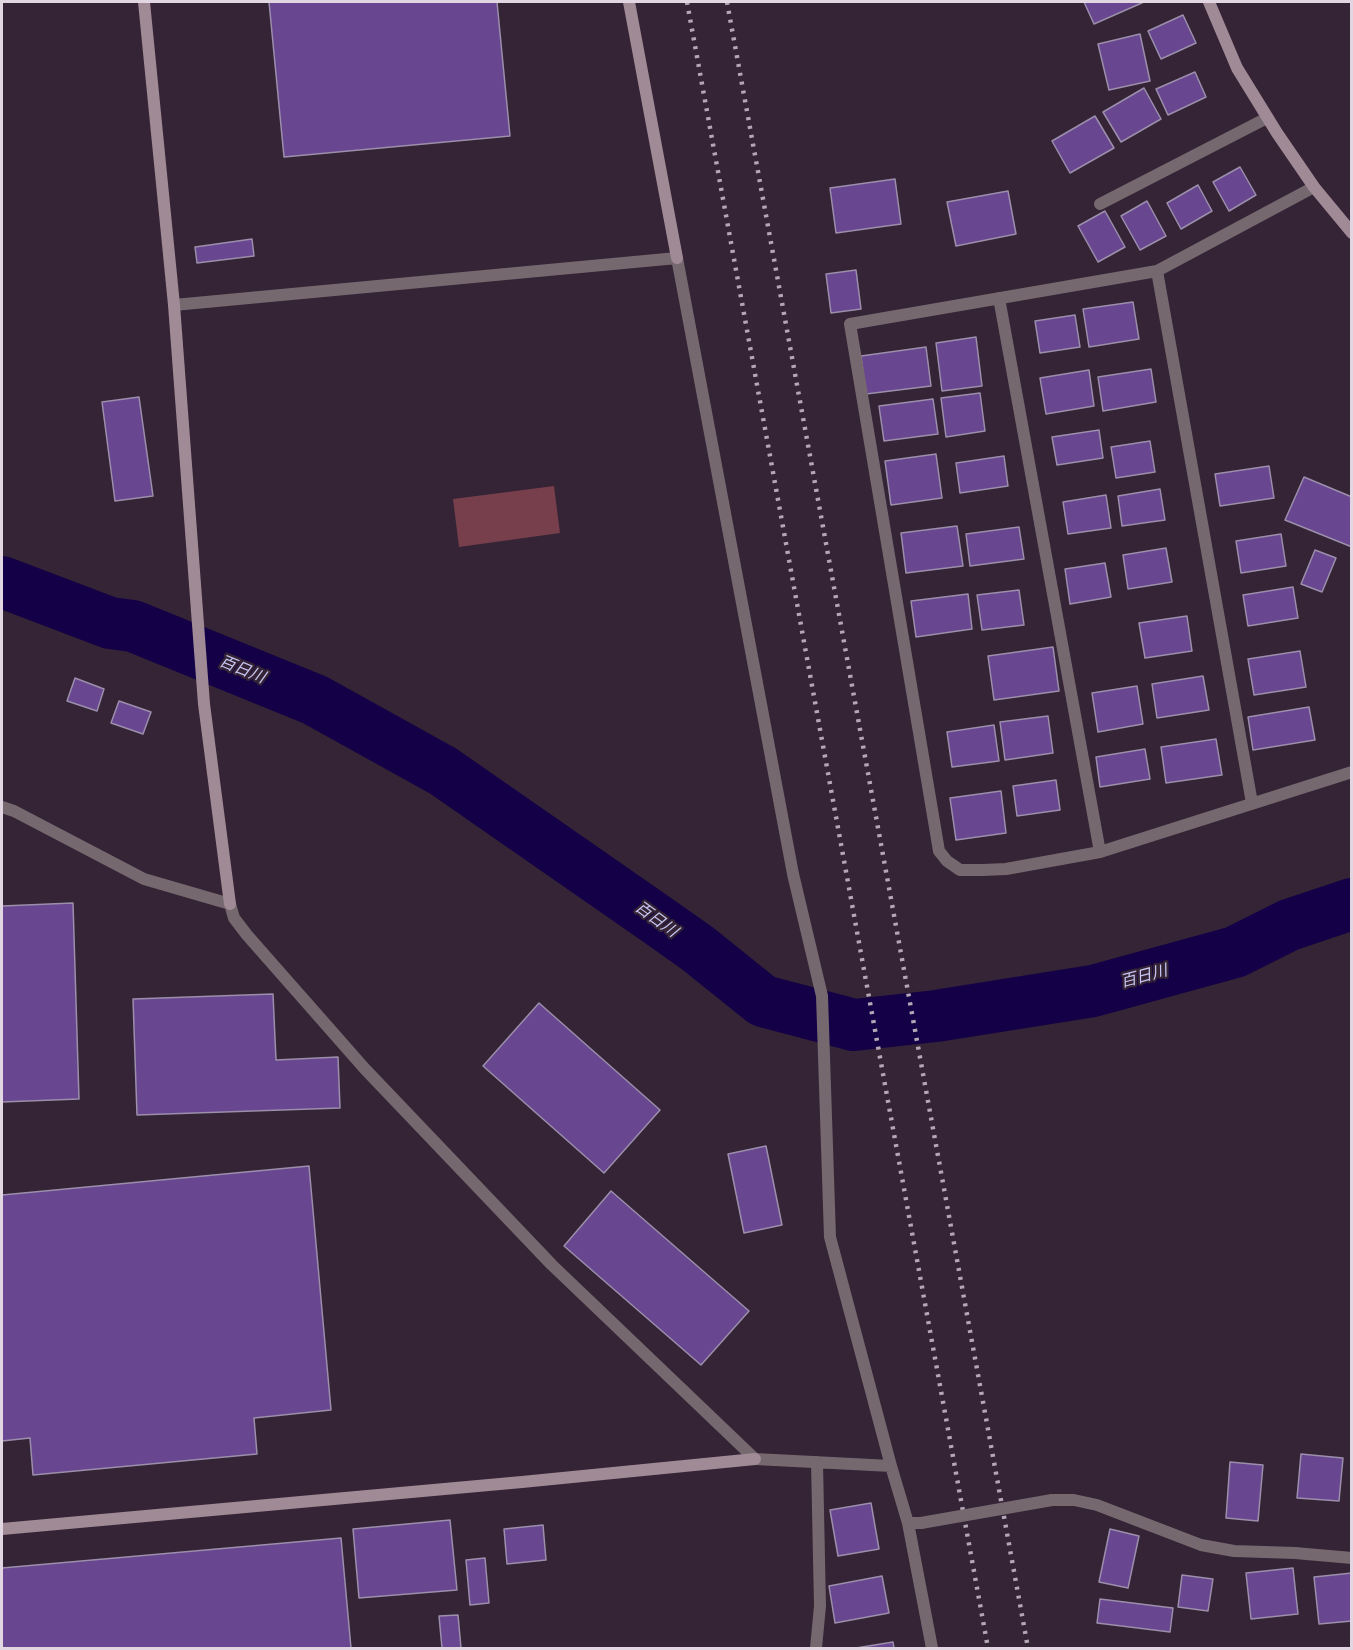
<!DOCTYPE html>
<html>
<head>
<meta charset="utf-8">
<style>
	body { margin:0 }
	#map { position:relative; width:1353px; height:1650px; overflow:hidden; background:#352336; font-family:"Varela Round",sans-serif }
	canvas { display:block }
	.frame { position:absolute; inset:0; border:3px solid #e2d6e2; pointer-events:none }
</style>
</head>
<body>
<div id="map">
<canvas width="1353" height="1650"></canvas>
<div class="frame"></div>
</div>
<script>
const context = document.querySelector('canvas').getContext('2d');
context.lineJoin = 'round';
function paint(path, color) {
  context.fillStyle = color;
  context.fill(path, 'evenodd');
}
function trace(path, color, width, dash) {
  context.strokeStyle = color;
  context.lineWidth = width;
  context.lineCap = dash ? 'butt' : 'round';
  context.setLineDash(dash || []);
  context.stroke(path);
}
function write(font, color, halo, rows, align = 'center') {
  context.font = font + ' "Varela Round","Noto Sans JP",sans-serif';
  context.lineWidth = 4.5;
  context.setLineDash([]);
  context.textBaseline = 'middle';
  context.strokeStyle = halo;
  context.fillStyle = color;
  for (const [text, x, y, turn = 0] of rows) {
    context.save();
    context.translate(x, y);
    context.rotate((+turn || 0) * Math.PI / 180);
    context.textAlign = isNaN(turn) ? turn : align;
    if (halo) context.strokeText(text, 0, 0);
    context.fillText(text, 0, 0);
    context.restore();
  }
}
const green = new Path2D(`
	M554 486 560 533 459 547 453 499Z`);
const river = new Path2D(`
	M2 582 110 623 133 626 315 700 443 771 653 917 697 948 763 1001 854 1025 936 1016 1093 991 1235 952 1289 925 1352 904`);
const building = new Path2D(`
	M269 2H497L510 136 284 157Z
	M1084 2H1144L1094 24Z
	M1183 15 1196 43 1161 59 1148 31Z
	M1140 34 1150 81 1109 90 1098 44Z
	M1195 72 1206 97 1168 115 1156 89Z
	M1144 88 1161 119 1121 142 1103 112Z
	M1095 116 1114 148 1070 173 1052 141Z
	M1240 167 1256 195 1229 211 1213 182Z
	M895 179 901 224 836 233 830 188Z
	M1198 185 1212 211 1181 229 1167 203Z
	M1008 191 1016 234 956 246 947 202Z
	M1147 201 1166 236 1140 250 1121 216Z
	M1105 211 1125 247 1098 262 1078 226Z
	M252 239 254 256 197 263 195 247Z
	M856 270 861 309 831 313 826 274Z
	M1133 302 1139 339 1089 347 1083 309Z
	M1075 315 1080 347 1040 353 1035 321Z
	M976 337 982 386 942 391 936 343Z
	M926 347 931 386 866 394 861 356Z
	M1151 369 1156 402 1103 411 1098 377Z
	M1089 370 1094 406 1046 414 1040 378Z
	M980 393 985 431 946 437 941 398Z
	M139 397 153 496 115 501 102 402Z
	M933 399 938 434 884 441 879 406Z
	M1099 430 1103 458 1057 465 1052 437Z
	M1150 441 1155 472 1116 478 1111 447Z
	M936 454 942 498 891 505 885 461Z
	M1004 456 1008 486 960 493 956 463Z
	M1269 466 1274 498 1220 506 1215 474Z
	M1304 477 1352 497V547L1285 520Z
	M1160 489 1165 520 1122 526 1118 496Z
	M1106 495 1111 528 1068 534 1063 502Z
	M957 526 963 566 906 573 901 533Z
	M1019 527 1024 559 970 566 966 534Z
	M1281 534 1286 566 1241 573 1236 541Z
	M1166 548 1172 582 1128 589 1123 555Z
	M1315 550 1336 558 1322 592 1301 584Z
	M1105 563 1111 597 1070 604 1065 569Z
	M1293 587 1298 618 1248 626 1243 595Z
	M1019 590 1024 625 982 630 977 595Z
	M968 594 972 629 916 637 911 601Z
	M1187 616 1192 651 1145 658 1139 623Z
	M1053 647 1059 691 994 700 988 656Z
	M1300 651 1306 687 1254 695 1248 659Z
	M1203 676 1209 710 1157 718 1152 684Z
	M75 678 104 689 97 711 67 701Z
	M1137 686 1143 724 1098 732 1092 693Z
	M119 701 151 712 143 734 111 723Z
	M1309 707 1315 740 1253 750 1248 717Z
	M1048 716 1053 753 1005 760 1000 722Z
	M994 725 999 761 952 767 947 732Z
	M1216 739 1222 775 1166 783 1161 747Z
	M1145 749 1150 779 1100 787 1096 757Z
	M1056 780 1060 810 1017 816 1013 786Z
	M1001 791 1006 833 956 840 950 798Z
	M73 903 79 1099 2 1102V906Z
	M273 994 276 1060 338 1057 340 1108 137 1115 133 999Z
	M539 1003 660 1110 604 1173 483 1066Z
	M766 1146 782 1225 744 1233 728 1154Z
	M309 1166 331 1410 254 1418 257 1454 33 1475 30 1438 2 1441V1195Z
	M611 1191 749 1311 701 1365 564 1246Z
	M1301 1454 1343 1458 1339 1501 1297 1498Z
	M1230 1462 1263 1465 1258 1521 1226 1518Z
	M871 1503 879 1549 838 1556 830 1510Z
	M450 1520 457 1590 359 1598 353 1529Z
	M543 1525 546 1560 507 1564 504 1529Z
	M1110 1529 1139 1536 1128 1588 1099 1582Z
	M341 1538 351 1648H2V1568Z
	M485 1558 489 1603 470 1605 466 1560Z
	M1293 1568 1298 1614 1251 1619 1246 1573Z
	M1352 1573V1621L1319 1624 1314 1577Z
	M1182 1575 1213 1579 1208 1611 1178 1607Z
	M882 1576 889 1613 835 1623 829 1586Z
	M1100 1599 1173 1608 1170 1632 1097 1623Z
	M458 1615 461 1648H442L439 1616Z
	M893 1642 894 1648H856Z`);
const street = new Path2D(`
	M1314 187 1157 271 850 324 939 851 947 861 960 870H983L1006 869 1100 852 1352 772
	M1100 204 1267 118
	M1157 271 1252 803
	M999 298 1100 852
	M174 305 677 258 793 874 822 996 830 1237 891 1466
	M2 807 14 811 144 879 230 904 234 918 247 935 365 1069 552 1265 755 1459 891 1466 908 1523H921
	M1052 1500H1074L1097 1505 1201 1545 1234 1551 1295 1553 1352 1558
	M908 1523 932 1648
	M816 1648 820 1606 817 1462`);
const secondary = new Path2D(`
	M144 2 174 305 204 704 230 904
	M629 2 677 258
	M1209 2 1237 68 1277 133 1314 187 1352 233
	M2 1529 522 1482 755 1459`);
const rail = new Path2D(`
	M687 2 988 1648
	M727 2 1028 1648`);
const streetBridge = new Path2D(`
	M921 1523 1052 1500`);
const waterNames = [
	["百日川",242,670,22],
	["百日川",656,920,36],
	["百日川",1144,977,-15]
];
paint(green, '#763f4b');
trace(river, '#130046', 52);
paint(building, '#694690');
trace(building, '#9b8fab', 1.5);
trace(street, '#75686e', 12);
trace(secondary, '#9f8a95', 12);
trace(rail, '#b4a7b5', 4.5, [3, 6]);
trace(streetBridge, '#75686e', 12);
write('italic 16px', '#c7c8f4', '#352336', waterNames);
</script>
</body>
</html>
